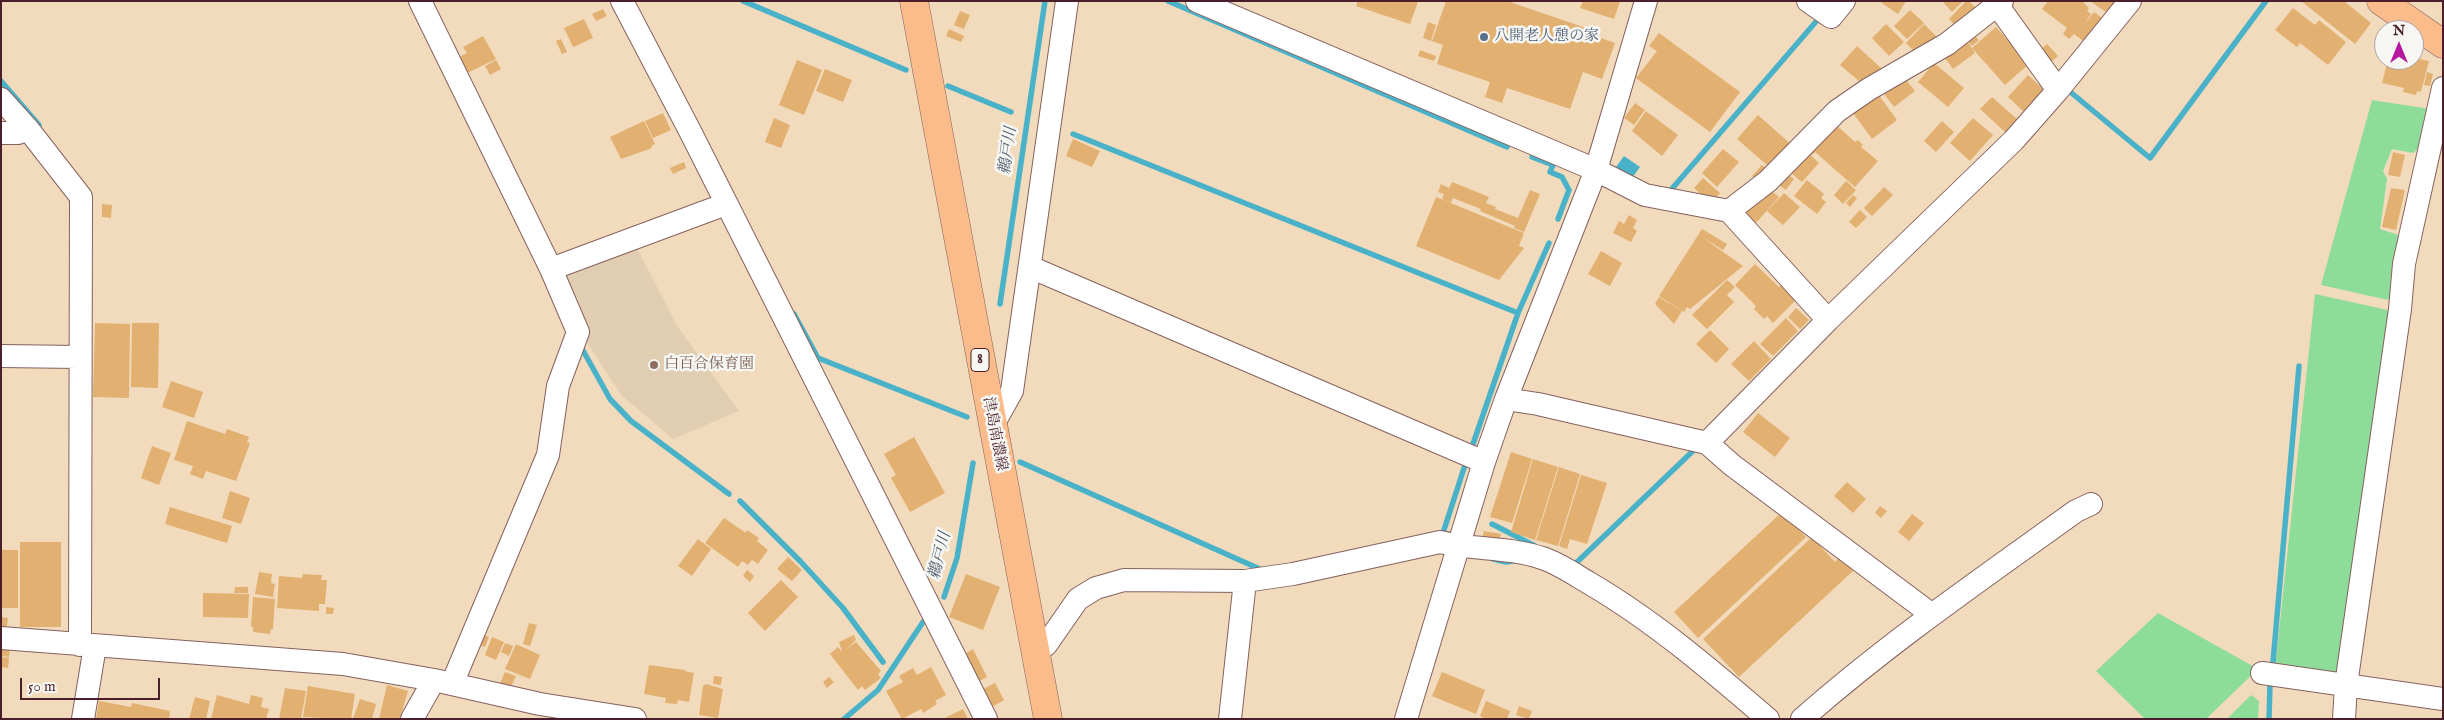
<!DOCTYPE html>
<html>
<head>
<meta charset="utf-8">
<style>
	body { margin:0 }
	#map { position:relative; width:2444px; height:720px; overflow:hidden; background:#f2dbbc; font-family:"IM FELL English",serif }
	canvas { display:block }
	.frame { position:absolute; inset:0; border:2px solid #4a1f2b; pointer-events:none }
	.north { position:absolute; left:2374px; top:20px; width:50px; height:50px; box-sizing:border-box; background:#f6f6f2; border:1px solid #b1a0a2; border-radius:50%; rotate:0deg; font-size:14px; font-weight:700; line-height:20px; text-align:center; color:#4a1f2b }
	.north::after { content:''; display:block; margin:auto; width:18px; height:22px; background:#b5179e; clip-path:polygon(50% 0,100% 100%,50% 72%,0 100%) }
	.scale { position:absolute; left:20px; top:678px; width:140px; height:22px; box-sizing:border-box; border:2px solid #4a1f2b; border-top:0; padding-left:6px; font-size:15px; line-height:18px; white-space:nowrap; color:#4a1f2b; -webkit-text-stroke:4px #f6f6f2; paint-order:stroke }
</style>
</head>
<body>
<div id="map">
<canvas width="2444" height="720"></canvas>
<div class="frame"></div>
<div class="north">N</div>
<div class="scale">50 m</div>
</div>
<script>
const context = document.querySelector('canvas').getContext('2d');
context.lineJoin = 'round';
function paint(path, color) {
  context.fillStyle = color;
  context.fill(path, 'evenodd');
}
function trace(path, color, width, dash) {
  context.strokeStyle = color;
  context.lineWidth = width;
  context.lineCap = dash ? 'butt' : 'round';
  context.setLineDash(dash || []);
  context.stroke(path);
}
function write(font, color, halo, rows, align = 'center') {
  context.font = font + ' "IM FELL English","Noto Serif JP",serif';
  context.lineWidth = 5;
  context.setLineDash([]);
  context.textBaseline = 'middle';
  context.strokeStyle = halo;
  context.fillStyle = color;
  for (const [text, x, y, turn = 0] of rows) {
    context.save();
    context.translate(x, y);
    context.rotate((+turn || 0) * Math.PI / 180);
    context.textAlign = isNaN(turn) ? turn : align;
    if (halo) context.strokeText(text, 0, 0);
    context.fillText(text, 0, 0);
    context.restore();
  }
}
const built = new Path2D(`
	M634 242 677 326 739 411 673 439 621 395 583 336 563 271Z`);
const green = new Path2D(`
	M2372 100 2430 109 2431 115 2418 149 2413 153 2392 149 2383 171 2387 179 2380 229 2405 237 2394 296 2388 300 2321 285Z
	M2315 294 2392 311 2339 676 2275 669Z
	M2158 613 2258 669 2206 719H2145L2096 671Z
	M2251 695 2259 701 2258 719H2227Z`);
const water = new Path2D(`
	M1624 156 1640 167 1632 178 1616 167Z`);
const stream = new Path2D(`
	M743 1 906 70
	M1168 1 1507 147
	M1 81 39 125
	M948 86 1011 112
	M2068 90 2150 158 2266 1
	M1073 134 1518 313
	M1532 157 1553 165 1550 172 1562 177 1569 190 1558 219
	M1667 190 1670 191 1820 17
	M1000 304 1045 1
	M794 314 818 358 967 417
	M580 345 610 399 631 421 729 494
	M1473 444 1518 313 1549 243
	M1020 462 1262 570
	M740 501 801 562 843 608 883 662
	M1492 524 1535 546
	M1442 536 1466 462
	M1493 559 1506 562 1513 561
	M1574 565 1696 448
	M944 597 957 558 973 463
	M2273 662 2299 366
	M844 719 878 690 923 622
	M2269 719 2270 685`);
const building = new Path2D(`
	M1358 1H1415L1418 2 1410 24 1356 6Z
	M1446 1H1507L1586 28 1584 32 1615 43 1602 79 1583 72 1570 109 1507 88 1502 103 1485 97 1490 82 1437 64 1443 45 1432 41Z
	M1583 1H1620L1614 19 1580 8Z
	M1879 1H1906L1898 14Z
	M1942 1H1963L1952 12Z
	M1966 1H1969L1979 11 1960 30 1949 19Z
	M2048 1H2082L2089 8 2087 11 2091 14 2084 25 2094 12 2106 21 2087 44 2074 34 2069 39 2063 34 2067 28 2042 9Z
	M2090 1H2120L2110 15Z
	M2301 1H2344L2371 23 2355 44Z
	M2293 8 2315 25 2319 20 2346 42 2328 65 2300 43 2297 47 2275 30Z
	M603 9 607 16 596 21 592 14Z
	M1910 10 1924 23 1907 39 1894 26Z
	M960 11 970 15 964 29 954 25Z
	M584 19 593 38 573 47 564 28Z
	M1428 22 1436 25 1431 41 1423 38Z
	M1886 24 1904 42 1889 56 1872 38Z
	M1924 24 1938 38 1920 57 1906 43Z
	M1996 27 2029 64 2005 85 1972 48Z
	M949 29 964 36 961 42 946 36Z
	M1659 33 1740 92 1710 132 1636 78 1657 51 1649 46Z
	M1972 33 1979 40 1972 46 1965 38Z
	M483 36 496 59 461 76 452 61 467 53 463 47Z
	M1965 38 1975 53 1953 69 1942 54Z
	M561 39 567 52 562 54 556 41Z
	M2047 44 2058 56 2049 64 2038 52Z
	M1857 46 1882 69 1866 87 1840 65Z
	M1420 50 1436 56 1434 61 1418 56Z
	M2414 58 2429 61 2421 92 2417 91 2416 95 2403 92 2404 88 2382 83 2388 60H2414Z
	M496 60 501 69 490 75 485 66Z
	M797 60 822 70 804 115 779 105Z
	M1934 63 1964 88 1948 107 1918 82Z
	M825 69 852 80 843 102 816 91Z
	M2427 72 2433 74 2430 86 2424 85Z
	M2028 75 2044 90 2024 112 2008 97Z
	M1903 76 1915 91 1894 107 1882 91Z
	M1878 94 1897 120 1872 139 1853 113Z
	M1992 97 2018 120 2006 133 1980 109Z
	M1635 103 1645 110 1634 125 1624 118Z
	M1646 111 1678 135 1662 156 1632 131Z
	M663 113 671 130 653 138 645 121Z
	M1758 115 1794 147 1774 171 1737 139Z
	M774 118 790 125 781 148 765 142Z
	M1973 118 1993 135 1970 161 1950 143Z
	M644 121 655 144 651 146 652 148 621 159 610 137Z
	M1942 121 1954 132 1936 152 1924 141Z
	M1833 122 1855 142 1858 140 1863 145 1861 147 1878 161 1855 187 1815 152 1812 155 1805 149Z
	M1073 139 1100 151 1092 167 1066 156Z
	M1803 148 1819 163 1802 182 1785 168Z
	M1723 149 1739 162 1717 187 1702 173Z
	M2393 152 2405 155 2400 177 2388 175Z
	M684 162 686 168 673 174 670 168Z
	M1762 165 1771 172 1760 184 1752 176Z
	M1783 171 1794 179 1786 190 1775 182Z
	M1703 178 1720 193 1711 203 1694 188Z
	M1807 180 1824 194 1821 198 1826 202 1817 214 1794 196Z
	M1846 181 1856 190 1843 204 1834 195Z
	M1452 182 1489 197 1486 203 1496 207 1495 209 1518 218 1530 190 1540 194 1524 232 1514 228 1515 226 1480 211 1481 209 1453 198 1451 203 1442 199 1444 194 1438 192 1441 184 1449 188Z
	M1766 186 1779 197 1754 225 1741 214Z
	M1884 187 1893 195 1872 216 1864 208Z
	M2391 188 2405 190 2396 230 2382 227Z
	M1784 193 1800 207 1783 225 1767 211Z
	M1853 195 1857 198 1850 207 1846 203Z
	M1436 197 1524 233 1519 246 1524 248 1499 280 1416 246Z
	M102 204 112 205 111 218 102 217Z
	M1860 210 1867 217 1856 228 1849 222Z
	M1629 215 1637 220 1633 228 1637 231 1631 242 1613 233 1619 221 1624 224Z
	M1702 229 1727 244 1723 250 1702 237 1743 266 1690 309 1687 307 1684 312 1659 296Z
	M1601 251 1622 263 1610 286 1588 274Z
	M1755 264 1779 287 1782 284 1797 299 1773 323 1767 316 1764 319 1754 309 1756 306 1735 285Z
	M1727 280 1735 287 1727 295 1734 302 1707 329 1692 315Z
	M1659 297 1682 311 1674 324 1655 304Z
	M1796 308 1809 320 1800 329 1788 317Z
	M1786 318 1798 331 1773 356 1760 344Z
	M95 323 130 324 129 398 93 397Z
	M132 323H159L158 388 131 387Z
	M1710 330 1729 349 1716 363 1696 344Z
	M1754 341 1771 359 1749 381 1731 364Z
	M171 381 203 392 194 418 162 407Z
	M1758 413 1790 438 1775 457 1743 432Z
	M187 421 225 434 227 429 249 437 247 442 250 443 236 481 206 471 203 479 190 474 193 466 174 460Z
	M914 437 945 493 910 512 891 478 896 475 884 454Z
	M152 446 171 453 159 485 141 478Z
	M1511 452 1532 459 1512 523 1490 517Z
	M1533 459 1558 467 1535 540 1511 532Z
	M1559 467 1580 474 1558 546 1536 540Z
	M1581 475 1607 483 1587 544 1570 539 1567 549 1559 546Z
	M1847 482 1866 499 1853 513 1834 496Z
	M230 491 250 498 241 524 222 518Z
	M1880 506 1887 511 1881 518 1875 513Z
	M170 507 232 526 227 543 165 524Z
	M1782 512 1806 537 1698 638 1674 612Z
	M1912 514 1924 523 1909 541 1898 532Z
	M724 518 746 533 747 530 759 538 757 541 768 550 758 564 752 560 748 565 742 561 738 567 705 543Z
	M1484 531 1501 534 1498 546 1481 542Z
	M1812 537 1835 562 1841 556 1854 570 1739 677 1703 639Z
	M698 539 711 549 692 576 678 566Z
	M20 542H61V627H20Z
	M1 550H18V608H1Z
	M788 557 802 570 792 581 777 569Z
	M747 570 754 576 750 582 743 576Z
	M259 572 272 574 271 583 275 584 273 597 255 594Z
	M303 574 322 575 321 580H327L325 604H319V611L277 608 279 576 302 578Z
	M966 574 1000 587 983 630 949 617Z
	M781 580 798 597 765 631 748 613Z
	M235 587H248V593H234Z
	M203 593 249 594 248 618 203 617Z
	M253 597 275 599 273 629H271L270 634 253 632V627H251Z
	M326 607 334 608 333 614H326Z
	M1 617 8 618 6 633H1Z
	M529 623 537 625 530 646 523 644Z
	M478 632 489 637 485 647 474 643Z
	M854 635 856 640 845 650 856 642 881 671 878 674 881 678 865 690 862 686 858 690 830 654 838 647 842 652 839 642Z
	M492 637 504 642 496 660 485 655Z
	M505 643 513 646 509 656 501 652Z
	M516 644 540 655 530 679 505 669Z
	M2 647 10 648 9 657 1 656Z
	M973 649 987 677 977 682 963 655Z
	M1 657 9 658 8 668 1 667Z
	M649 665 685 670 684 671 694 673 689 702 678 700 677 704 665 703 666 698 644 694Z
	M931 667 946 695 935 701 937 704 923 713 921 709 902 719 886 691 903 682 899 676 913 668 917 675Z
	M505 672 516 676 509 691 499 686Z
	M1442 672 1485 690 1476 714 1432 696Z
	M714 676 722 677 721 685 713 684Z
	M829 677 834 682 827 688 823 682Z
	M995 683 1004 700 990 708 981 690Z
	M706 684 723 689 718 718 699 715 703 686Z
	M387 685 408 691 400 718 379 719Z
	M308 686 355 694 351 719 303 717Z
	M285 688 306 691 301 719H279Z
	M217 695 249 704 251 695 263 698 261 707 269 709 266 719H211Z
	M195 697 210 701 206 719H189Z
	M360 699 376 704 372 719H353Z
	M99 701 131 707 132 703 170 711 169 719H96Z
	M1486 701 1510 711 1507 719H1486L1480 716Z
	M1519 706 1532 711 1529 719 1516 715Z
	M963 709 968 719H943Z`);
const minor = new Path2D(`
	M420 1 551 269 578 332 558 386 548 455 452 684
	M622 1 691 133 986 719
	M1197 1 1596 170 1645 195 1729 211 1828 320
	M1808 1 1831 17 1844 1
	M1998 6 2058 90
	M1 99 28 129 81 197 80 645
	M1 133H18L28 129
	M1729 211 1768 181 1837 111 1869 89 1947 44 2002 1
	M1030 267 1484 462
	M551 269 726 204
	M1 356 79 357
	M1506 399 1538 404 1707 443 1828 320 2014 140 2058 90 2130 1
	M993 425 1012 391 1067 1
	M1707 443 1732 465 1931 614
	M1 638 343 664 434 680 540 704 635 719
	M1035 650 1046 645 1078 599 1096 588 1124 580 1245 581 1293 574 1440 542C1474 550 1509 547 1542 558 1558 563 1574 574 1589 583 1654 621 1711 670 1768 719
	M2262 673 2443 699
	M83 719 95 646
	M412 719 434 680
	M1230 719 1245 581
	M1406 719 1484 462 1506 399 1596 170 1646 1
	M1802 719C1888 643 1983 578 2076 511L2091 504
	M2344 719 2346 685 2400 309 2404 264 2443 88`);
const major = new Path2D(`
	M914 1 1048 719
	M2381 1 2443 44`);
const markers = [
	[1484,37,5,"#5c6f8a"],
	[654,365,5,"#8d6e63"]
];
const shields = [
	[980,360,18]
];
const shieldNames = [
	["8",980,360]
];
const serviceNames = [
	["八開老人憩の家",1494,37]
];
const educationNames = [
	["白百合保育園",664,365]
];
const streetNames = [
	["津島南濃線",994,434,79]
];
const waterNames = [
	["鵜戸川",1009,151,-82],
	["鵜戸川",941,556,-76]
];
paint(built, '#e1cdb1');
paint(green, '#8edc9a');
paint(water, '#4ab2c8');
trace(stream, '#4ab2c8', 5.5);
paint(building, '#e2b070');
trace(minor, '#85615e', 24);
trace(major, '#85615e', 29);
trace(minor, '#fff', 22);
trace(major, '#f9bc8a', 28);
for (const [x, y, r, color] of markers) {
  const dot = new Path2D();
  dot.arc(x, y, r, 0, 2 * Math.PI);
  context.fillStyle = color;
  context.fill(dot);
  trace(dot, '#f6f6f2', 2);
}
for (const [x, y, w] of shields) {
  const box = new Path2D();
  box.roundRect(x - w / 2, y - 11.5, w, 23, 4);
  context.fillStyle = '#f6f6f2';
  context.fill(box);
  trace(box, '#4a1f2b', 1);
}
write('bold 14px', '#4a1f2b', null, shieldNames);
write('15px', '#4e5e75', '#f6f6f2', serviceNames, 'left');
write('15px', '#785e54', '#f6f6f2', educationNames, 'left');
write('15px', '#4a1f2b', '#f6f6f2', streetNames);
write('italic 16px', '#4a5a6a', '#f6f6f2', waterNames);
</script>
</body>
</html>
